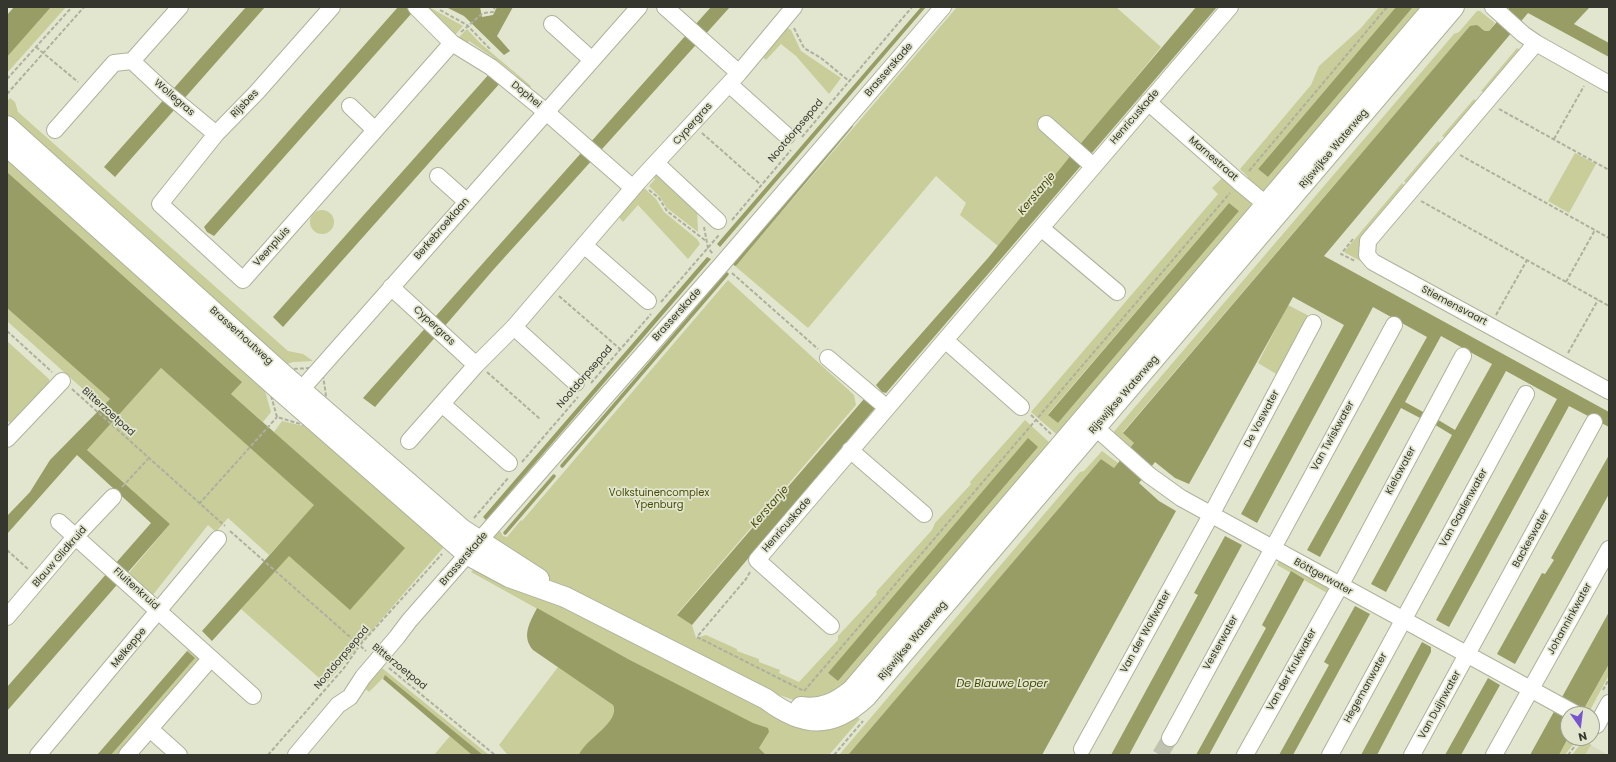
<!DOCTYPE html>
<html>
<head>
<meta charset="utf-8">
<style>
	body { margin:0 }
	#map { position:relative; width:1616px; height:762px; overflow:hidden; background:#e3e6cf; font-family:Poppins,sans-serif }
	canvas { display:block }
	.frame { position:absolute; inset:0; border:8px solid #35362d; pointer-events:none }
	.north { position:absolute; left:1560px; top:706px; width:40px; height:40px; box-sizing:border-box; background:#e3e6cf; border:1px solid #9da08e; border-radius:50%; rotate:166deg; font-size:11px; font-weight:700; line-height:16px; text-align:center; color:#35362d }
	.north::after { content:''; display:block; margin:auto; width:14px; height:18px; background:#7755cf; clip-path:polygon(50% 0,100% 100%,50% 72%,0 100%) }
</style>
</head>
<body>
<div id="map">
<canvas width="1616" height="762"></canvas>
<div class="frame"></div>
<div class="north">N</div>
</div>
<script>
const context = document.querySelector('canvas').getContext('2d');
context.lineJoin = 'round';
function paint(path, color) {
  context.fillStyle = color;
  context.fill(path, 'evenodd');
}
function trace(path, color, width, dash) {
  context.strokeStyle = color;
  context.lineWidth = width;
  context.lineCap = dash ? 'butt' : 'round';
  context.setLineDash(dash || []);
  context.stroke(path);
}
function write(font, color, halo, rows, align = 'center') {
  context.font = font + ' Poppins,sans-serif';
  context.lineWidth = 3.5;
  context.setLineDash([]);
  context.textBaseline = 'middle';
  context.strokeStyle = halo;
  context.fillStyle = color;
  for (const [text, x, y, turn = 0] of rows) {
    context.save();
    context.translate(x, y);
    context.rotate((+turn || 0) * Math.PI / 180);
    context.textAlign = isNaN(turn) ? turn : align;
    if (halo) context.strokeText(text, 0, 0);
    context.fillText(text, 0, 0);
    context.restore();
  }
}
const built = new Path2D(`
	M1591 745 1608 755H1585Z`);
const green = new Path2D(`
	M51 7H66L7 73V57Z
	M427 7H429L463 26 455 35Z
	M957 7H1116L1161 47 998 246 960 215 966 203 936 176 808 328 735 266Z
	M1379 7H1396L1258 169 1268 177 1413 7H1430L1267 191H1260L1246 180 1248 177 1240 169 1311 85 1319 66 1360 29Z
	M1477 11H1480L1495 23 1489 31H1485L1482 28 1460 38 1123 432 1134 443 1129 450 1111 435 1454 34 1459 32Z
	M785 26 791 30 801 51 841 78 829 94 796 56 781 44 766 60 760 54Z
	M467 29 480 43 531 86 528 90 515 79 517 76 498 61 495 63 492 61 494 58 469 41 466 44 458 38Z
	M1517 48 1523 52 1516 59 1513 57 1483 92 1481 91Z
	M10 98 15 102 18 112 288 351 303 354 313 361 293 362 282 366 7 118V101Z
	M1474 99 1476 101 1445 138 1442 136Z
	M1438 141 1440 143 1406 183 1404 181Z
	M7 151 269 385 265 391 271 412 263 422 231 394 241 381 7 172Z
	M1575 153 1596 164 1569 213 1548 201Z
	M658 172 697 207 698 232 667 208 660 197 649 186 655 179 653 177Z
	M1225 175 1251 202 1252 210 1062 439 1031 412 1218 194 1212 188ZM1229 203 1239 211 1058 423 1048 414Z
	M1402 183 1404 185 1372 223 1375 226 1361 247 1484 329 1344 252Z
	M642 186 656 199 664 212 697 239 700 244 688 259 638 205 623 222 617 215Z
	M310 222a12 12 0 1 1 24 0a12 12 0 1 1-24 0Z
	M728 280 854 395 856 405 677 614 692 625 696 638 706 635 737 649V651L759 659V662L780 670 779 673 799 682 838 640V636L877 594 876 592 932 530 935 523 971 484 970 482 1025 420 1050 443 851 687 803 703 773 693 567 590 495 548 494 537 499 529 503 536 507 537 521 520 522 521ZM1038 447 838 681 828 673Z
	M1288 305 1311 317 1278 375 1258 363Z
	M7 308 110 399 103 407 7 321Z
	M7 341 49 379 50 385 12 425 7 420Z
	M161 368 315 505 269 555 228 518 216 532 208 525 152 596 128 574 170 524 87 450Z
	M282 421 316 429 448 542 326 684 241 609 289 555 404 548 274 432Z
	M1102 451 1118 463 1114 468 1101 459 848 755H839L1080 472 1084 471Z
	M1279 560 1330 589 1329 594 1277 565Z
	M478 565 556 599 798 721 856 716 860 719 829 755H766L759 748 769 732 628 659 471 572Z
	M192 645 200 652 201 662 121 755H111L195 658 187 651Z
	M377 664 489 755H483L385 676 369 692 361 685Z
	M1609 664V675L1588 714 1583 711Z
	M558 667 613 705 615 713 613 718 579 755H508L499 745Z
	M450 736 472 755H434Z
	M1568 738H1578L1565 755H1559Z
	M1585 738H1587L1591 745 1585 755H1572Z`);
const water = new Path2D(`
	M14 7H51L7 57V15Z
	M246 7H265L115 177 104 167Z
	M398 7H406L411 14 214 236 207 232 204 227Z
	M446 7H480L482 17 493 15 497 7H513L497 36 510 51 504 55 464 16Z
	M711 7H730L494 269 375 407 363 398Z
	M921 7H926L720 247 717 244Z
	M1196 7H1217L886 393 882 392 876 385 988 258 1072 154Z
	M1396 7H1413L1268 177 1258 169Z
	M1510 7H1586L1589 8 1574 24 1609 43V57L1528 13 1324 256 1609 412V427L1569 406 1449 627 1436 620 1557 399 1506 371 1386 592 1371 584 1452 435 1432 423 1435 418 1455 430 1492 364 1441 336 1405 402 1425 413 1422 419 1401 408 1320 557 1307 550 1427 337 1373 307 1257 523 1241 514 1344 325 1293 297 1189 484 1175 478 1155 462 1139 483 1159 501 1176 511 1042 755H848L1101 459 1114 468 1134 443 1123 433 1470 26 1477 25 1485 31H1489Z
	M490 73 501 82 283 327 273 317Z
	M7 172 242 382 231 394 405 548 350 610 289 556 212 641 202 631 314 505 161 368 87 450 170 524 7 711V687L151 523 77 455 7 534V516L30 492 50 460 110 399 7 308Z
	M1229 203 1239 211 1058 423 1048 415Z
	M707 257 711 259 486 520 483 517Z
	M864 399 875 408 692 625 677 615Z
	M1028 438 1038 447 838 681 828 673Z
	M1609 455V494L1515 664 1497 654 1542 573 1545 574 1554 560 1551 558Z
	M1225 536 1242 545 1129 755H1111L1198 595 1194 593Z
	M1291 571 1304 579V580L1209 755H1196L1266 628 1262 625Z
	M1355 606 1370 614 1293 755H1279L1329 665 1324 662Z
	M537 608 628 659 753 723 768 728 769 732 759 748 766 755H579C585 739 621 722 613 705L533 650C521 636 530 622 537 608Z
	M1609 612V664L1581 714H1568V738L1559 755H1530Z
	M1422 642 1431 647V652L1377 755H1361Z
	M187 651 195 658 111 755H97Z
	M385 675 483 755H472L383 679Z
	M1488 678 1500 685 1461 755H1445Z`);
const stream = new Path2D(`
	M735 264 851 126
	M562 466 727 274
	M505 533 554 476`);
const minorTunnel = new Path2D(`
	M1160 755 1170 738`);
const path = new Path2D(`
	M440 10 467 25 490 49
	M794 28 804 48 821 58 849 81
	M461 32 483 13 493 12 495 7
	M36 47 78 82
	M7 79 72 7
	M7 94 84 7
	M1499 109 1609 170
	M702 133 761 185
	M802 137 912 7
	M1554 139 1584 86
	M1460 155 1609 238
	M1249 171 1387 7
	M649 190 659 198 667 211 706 241
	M1421 201 1609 306
	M732 220 791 150
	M704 227 708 248 713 254
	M1353 239 1341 254 1355 261
	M732 273 818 349
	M1566 282 1595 230
	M559 296 620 349
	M661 302 719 235
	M1496 315 1527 260
	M7 331 52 372
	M1568 353 1598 300
	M312 368 323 376C328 407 329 404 307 426L277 417 270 392 291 369Z
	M487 372 540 419
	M591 383 651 314
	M72 389 225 526
	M1031 415 1051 434
	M522 462 578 397
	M122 487 148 459
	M199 504 277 417
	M474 518 509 477
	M230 531 366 651
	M7 550 29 570
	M750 572 746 579 697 637 804 691 1230 193
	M389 668 495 755
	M1603 690 1609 679
	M268 755 344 668 360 645 442 554
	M834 755 863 721
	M1568 755 1581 738`);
const minor = new Path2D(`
	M332 7 257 92 216 134 160 204 243 280 452 43
	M416 7 452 43 491 67 545 111 633 188
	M665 7 739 73
	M1493 7 1523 34 1536 43 1609 84
	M552 24 592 60
	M1536 43 1368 241 1367 255 1373 262 1609 391
	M132 61 164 91 216 134
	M729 84 787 136
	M1148 102 1239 182 1274 211
	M350 106 375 130
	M1046 124 1093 166
	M55 130 114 63 132 61 180 7
	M657 164 718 221
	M438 176 466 201
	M1041 228 1117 292
	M584 245 648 301
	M391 287 476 365
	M514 327 576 383
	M945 340 1021 407
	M828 358 887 408
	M293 399 639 7
	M442 404 509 463
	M1087 420 1149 475 1181 498 1576 714
	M7 439 62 381
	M409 441 476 365 514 327 639 181 739 73 794 7
	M850 450 924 514
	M59 522 253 696
	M7 617 75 537 113 497
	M831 626 757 560 1230 7
	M1597 725 1609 703
	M150 729 179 755
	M1170 738 1394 325
	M1082 749 1211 515 1313 323
	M38 755 218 539
	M127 755 211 658
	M296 755 338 705 350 697 363 677 397 637 409 621 722 264 943 7
	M1245 755 1340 586 1463 356
	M1330 755 1526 394
	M1412 755 1594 422
	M1494 755 1609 549`);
const major = new Path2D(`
	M7 126 285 376 463 530 539 579
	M7 146 275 386 468 555 509 577 565 597 766 699C803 727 832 729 866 697L1454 7
	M801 707C822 710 836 703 852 690L1434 7`);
const streetNames = [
	["Brasserskade",889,70,-49],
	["Dophei",526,95,39],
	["Wollegras",174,98,41],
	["Rijsbes",245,104,-46],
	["Henricuskade",1135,117,-49],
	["Cypergras",693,124,-48],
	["Nootdorpsepad",796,131,-50],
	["Rijswijkse Waterweg",1334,149,-50],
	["Marnestraat",1213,159,41],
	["Berkebroeklaan",442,229,-49],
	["Veenpluis",272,247,-48],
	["Stiemensvaart",1454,306,28],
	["Brasserskade",677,315,-48],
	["Cypergras",434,326,43],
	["Brasserhoutweg",241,336,42],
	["Nootdorpsepad",585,377,-49],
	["Rijswijkse Waterweg",1124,395,-49],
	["Bitterzoetpad",108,412,42],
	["De Voswater",1262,419,-62],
	["Van Twiskwater",1333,436,-61],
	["Kielawater",1401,471,-62],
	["Van Gaalenwater",1464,508,-61],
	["Henricuskade",787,525,-49],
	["Backeswater",1531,539,-61],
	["Blauw Glidkruid",60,557,-49],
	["Brasserskade",464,559,-49],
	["Böttgerwater",1323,577,29],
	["Fluitenkruid",136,589,42],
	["Johanninkwater",1570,619,-61],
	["Van der Wolfwater",1146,632,-61],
	["Rijswijkse Waterweg",913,641,-50],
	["Vesterwater",1221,643,-61],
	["Melkeppe",129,648,-50],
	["Nootdorpsepad",342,658,-50],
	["Bitterzoetpad",399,667,39],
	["Van der Krukwater",1292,670,-61],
	["Hegemanwater",1366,688,-61],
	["Van Duijnwater",1440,705,-61]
];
const parkNames = [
	["Volkstuinencomplex",659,493],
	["Ypenburg",659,505]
];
const waterNames = [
	["Kerstanje",1037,194,-50],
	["Kerstanje",770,507,-49],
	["De Blauwe Loper",1002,684]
];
paint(built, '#d7dabc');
paint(green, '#c8cd99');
paint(water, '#989c65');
trace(stream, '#989c65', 3.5);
trace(minorTunnel, '#c0c3af', 16, [16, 8]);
trace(minor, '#afb29b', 18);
trace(major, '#afb29b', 22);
trace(path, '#aeb09e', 2, [4, 2]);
trace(minor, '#fff', 16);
trace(major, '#fff', 20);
write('10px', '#35362d', '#e3e6cf', streetNames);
write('10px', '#4a4d08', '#e3e6cf', parkNames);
write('italic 11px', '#454801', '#e3e6cf', waterNames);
</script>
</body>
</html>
